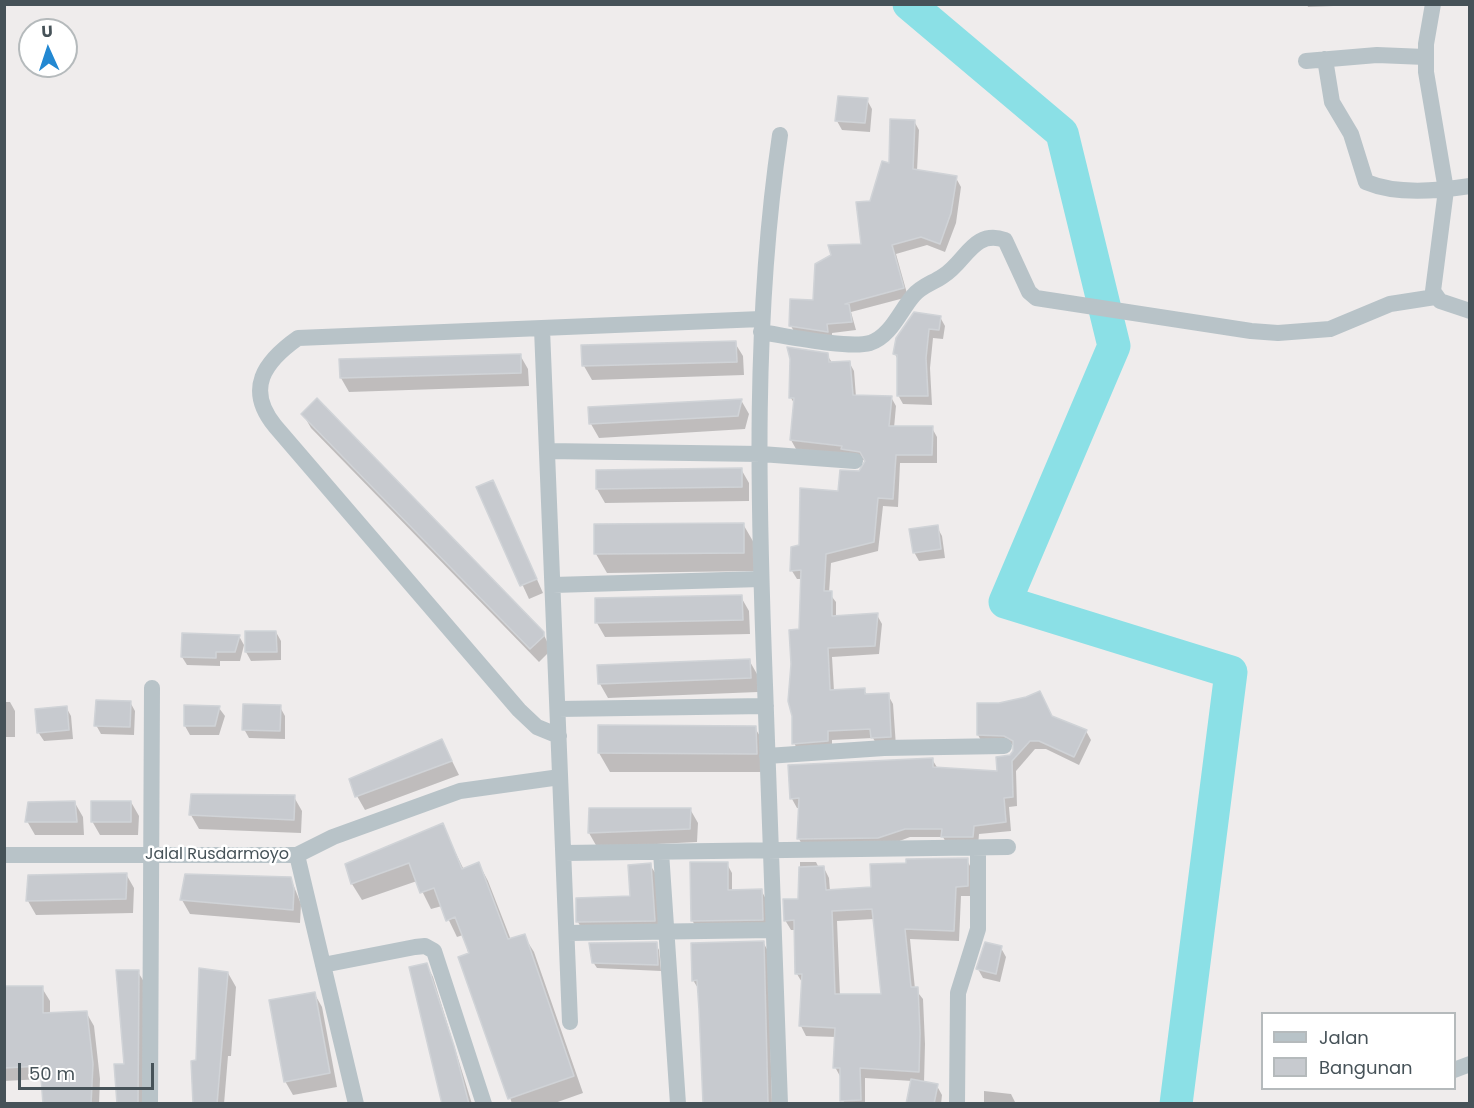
<!DOCTYPE html>
<html>
<head>
<meta charset="utf-8">
<style>
	body { margin:0 }
	#map { position:relative; width:1474px; height:1108px; overflow:hidden; background:#efecec; font-family:Poppins,sans-serif }
	canvas { display:block }
	.frame { position:absolute; inset:0; border:6px solid #465258; pointer-events:none }
	.legend { position:absolute; left:1261px; top:1012px; width:195px; height:78px; box-sizing:border-box; background:#fff; border:2px solid #b5babc; margin:0; padding:8px 10px; list-style:none; font-size:18px; color:#465258 }
	.legend li { display:flex; align-items:center; gap:12px; height:30px }
	.legend b { width:30px; border:2px solid #b5babc }
	.north { position:absolute; left:18px; top:18px; width:60px; height:60px; box-sizing:border-box; background:#fff; border:2px solid #b5babc; border-radius:50%; rotate:357deg; font-size:16px; font-weight:700; line-height:24px; text-align:center; color:#465258 }
	.north::after { content:''; display:block; margin:auto; width:21px; height:27px; background:#2388d2; clip-path:polygon(50% 0,100% 100%,50% 72%,0 100%) }
	.scale { position:absolute; left:18px; top:1063px; width:136px; height:27px; box-sizing:border-box; border:3px solid #465258; border-top:0; padding-left:8px; font-size:18px; line-height:21px; white-space:nowrap; color:#465258; -webkit-text-stroke:4px #fff; paint-order:stroke }
</style>
</head>
<body>
<div id="map">
<canvas width="1474" height="1108"></canvas>
<div class="frame"></div>
<ul class="legend">
<li><b style="height:8px;background:#b8c3c8"></b>Jalan</li>
<li><b style="height:16px;background:#c7cacf"></b>Bangunan</li>
</ul>
<div class="north">U</div>
<div class="scale">50 m</div>
</div>
<script>
const context = document.querySelector('canvas').getContext('2d');
context.lineJoin = 'round';
function paint(path, color) {
  context.fillStyle = color;
  context.fill(path, 'evenodd');
}
function trace(path, color, width, dash) {
  context.strokeStyle = color;
  context.lineWidth = width;
  context.lineCap = dash ? 'butt' : 'round';
  context.setLineDash(dash || []);
  context.stroke(path);
}
function write(font, color, halo, rows, align = 'center') {
  context.font = font + ' Poppins,sans-serif';
  context.lineWidth = 5;
  context.setLineDash([]);
  context.textBaseline = 'middle';
  context.strokeStyle = halo;
  context.fillStyle = color;
  for (const [text, x, y, turn = 0] of rows) {
    context.save();
    context.translate(x, y);
    context.rotate((+turn || 0) * Math.PI / 180);
    context.textAlign = isNaN(turn) ? turn : align;
    if (halo) context.strokeText(text, 0, 0);
    context.fillText(text, 0, 0);
    context.restore();
  }
}
const shadow = new Path2D(`
	M1307 4H1334V6L1308 7Z
	M867 100 872 109 870 132 842 130 837 121Z
	M914 121 919 130 917 171 956 178 961 187 956 223 945 252 927 245 896 254 908 297 851 312 856 330 832 333V340L796 335 791 326 863 245 872 202Z
	M940 317 945 326 943 339 933 338 930 368 932 405 903 404 898 395V360L895 354Z
	M735 343 743 356 744 375 592 380 584 366Z
	M520 355 528 369 529 386 349 392 341 378Z
	M827 355 833 364 849 362 854 371 856 397H891L896 406 894 428H932L937 437V463H900L898 507 883 506 878 551 831 563 829 593 836 602V617L877 615 882 624 879 654 832 657 834 691 864 690 868 696 888 695 893 704 896 746 878 747 873 738 832 740V750L799 752 794 743 802 579H797L792 571 801 547 839 493 868 461 796 449 791 440 795 405 791 398Z
	M741 400 749 414 745 429 599 438 591 424Z
	M317 401 543 633 551 650 539 662 311 428 303 414Z
	M741 469 749 483V501L605 503 597 489Z
	M478 488 500 496 543 593 529 599Z
	M743 524 754 543V571L607 573 596 554V526Z
	M937 527 942 536 945 558 919 561 914 552Z
	M741 597 749 611 750 634 605 637 597 623Z
	M276 632 281 641V660L251 661 246 652Z
	M239 636 244 645 240 661H220V666L187 665 182 657Z
	M749 660 757 674 758 692 608 698 600 684Z
	M4 702H10L15 711V737H4Z
	M130 702 135 711 134 735 101 734 96 725Z
	M66 707 71 716 73 739 44 741 38 732Z
	M280 707 285 716V739L249 738 244 729Z
	M219 708 225 716 219 735H190L185 726Z
	M1052 718 1086 731 1091 740 1079 765 1046 749H1035L1016 771 1017 806 1009 807 1011 831 979 834 978 846H948L943 837H910L884 847 804 848 799 839 800 808H797L792 799 789 767 932 759 938 769 999 773 1015 751V747L1011 744H983L978 735Z
	M755 728 766 746 767 772H610L599 753Z
	M449 755 459 775 365 810 357 796Z
	M294 797 302 811 301 833 199 829 191 815Z
	M131 802 139 816 138 835H100L92 821Z
	M75 803 83 817 84 835H35L27 821Z
	M690 809 698 823 697 842 597 847 589 833 591 810Z
	M442 825 464 870 479 864 488 881 511 940 524 936 534 952 583 1093 552 1104H512L463 935 457 937 442 906 431 909 417 881 362 900 352 884 347 865Z
	M967 860 972 870V896H961L959 941 910 939 915 989 923 999 925 1044 924 1083 937 1086 942 1095 941 1104H907L912 1081 865 1078V1104H844L841 1078 835 1067 836 1037 806 1036 801 1026 803 984 797 974 795 930H791L785 920 800 900V862H816L819 868H824L829 878 830 891 873 888ZM874 919 883 995 840 996 837 921Z
	M727 864 732 873V891L761 890 766 899 767 928 697 929 692 920Z
	M650 865 656 874 659 930 583 931 578 922 632 897Z
	M126 874 134 888 133 913 36 915 28 901 29 877Z
	M291 879 301 904 300 923 190 914 182 900Z
	M763 942 768 951 772 1104H704L699 990 693 980Z
	M656 944 659 950 661 971 597 968 593 962Z
	M1001 948 1006 957 1000 982 983 978 978 969Z
	M426 964 433 977 472 1104H443Z
	M138 972 146 985 145 1104H119Z
	M228 973 236 987 231 1056H228L224 1104H194L197 1061Z
	M4 988H42L50 1001V1014L86 1012 94 1026 100 1079 99 1104H44L43 1079 4 1081Z
	M314 993 322 1007 337 1087 293 1095 285 1081Z
	M984 1091 1011 1094 1016 1104H984Z`);
const river = new Path2D(`
	M909 4 1062 133 1114 346 1005 602 1231 672 1176 1104`);
const building = new Path2D(`
	M838 96 868 98 865 123 835 121Z
	M890 119 915 120 913 169 957 176 951 213 940 244 921 237 892 245 904 288 845 304H849L852 322 827 324 828 332 789 326 790 299 813 300 815 264 831 255 828 245 861 244 856 202 870 201 882 161 889 163Z
	M914 312 941 316 939 330 929 329 926 358 928 396H897V355L893 354 896 338Z
	M736 341 737 362 582 366 581 345Z
	M787 347 828 353 829 362 850 361 853 395 892 396 889 426H933L932 455H896L893 499 878 498 874 542 826 554 824 591H832V616L878 613 875 646 828 648 830 690 865 688V694L889 693 891 737 871 738 870 729 828 731V741L792 744V716L788 701 791 664 789 630 799 629 801 570 790 571 791 547 799 545 800 488 838 491 840 470 859 471 865 461 860 452 841 449 842 446 790 440 794 398H789L790 359Z
	M521 354V373L340 378 339 359Z
	M317 398 544 632V636L530 649 301 414Z
	M742 399 738 416 589 424 588 407Z
	M742 468V487L596 489V470Z
	M493 480 537 579 520 586 476 487Z
	M744 523V553L594 554V524Z
	M938 525 941 549 913 553 909 529Z
	M742 595 743 620 595 623V598Z
	M245 631H276L277 652H245Z
	M182 633 240 635 235 652H216V658L181 657Z
	M750 659 751 678 598 684 597 665Z
	M1040 691 1052 716 1087 730 1074 757 1039 741H1030L1012 761 1013 797 1004 798 1006 822 974 826 973 837H941L942 829H905L878 838 797 839 799 798 790 799 788 765 933 758V767L997 771 996 757 1010 755 1013 751V741L1004 736 977 735V703H999L1026 697Z
	M96 700 131 701 130 727 94 726Z
	M243 704 281 705 280 731 242 730Z
	M184 705 220 706 215 726H184Z
	M67 706 69 730 37 733 35 709Z
	M598 725 756 726 757 754 598 753Z
	M442 739 452 761 355 797 349 779Z
	M191 794 295 795 294 820 189 815Z
	M75 801 77 822H25L28 802Z
	M91 801H131V822H91Z
	M589 808H691L690 829 588 833Z
	M443 823 462 869 479 862 508 939 525 934 574 1076 508 1099 458 957 469 953 455 917 446 921 434 888 420 893 409 863 351 884 345 864Z
	M968 858V886L956 887 954 931 905 929 911 987H918L920 1033 919 1072 860 1068 861 1100 840 1101V1068H833L835 1028 799 1026 802 974H795L794 920 784 921 783 899H798L799 867 824 866 826 890 871 887 870 864 906 863V859ZM872 909 881 994H835L832 911Z
	M690 862H728V890L762 889 763 920 691 921Z
	M651 863 655 921 576 922V898L630 896 628 865Z
	M127 873 126 899 26 901 28 875Z
	M185 874 291 877 294 889 293 910 180 900Z
	M764 941 768 1104H703L699 1010 697 980 692 981 691 943Z
	M657 942 658 965 592 963 589 943Z
	M985 942 1002 946 996 974 976 969Z
	M427 963 454 1046 469 1104H442L409 967Z
	M199 968 228 972 217 1104H193L191 1061 196 1060Z
	M116 970H139L138 1104H117L114 1064H124Z
	M4 986H43V1013L87 1011 93 1064 91 1104H43L40 1066 4 1068Z
	M315 992 330 1073 284 1082 269 1000Z
	M911 1079 938 1084 934 1104H906Z`);
const street = new Path2D(`
	M1433 4 1426 44V72L1446 190 1433 291 1440 301 1470 311
	M1325 59 1332 102 1351 134 1366 182C1397 195 1437 191 1470 186
	M1306 61 1377 55 1425 57
	M780 135C753 317 758 502 765 685 770 824 775 964 780 1104
	M542 329 570 1022
	M761 332C787 336 848 349 870 343 891 336 900 311 913 296 921 286 933 283 943 276 966 262 973 229 1005 240L1029 292 1036 298 1251 331 1278 333 1330 329 1390 304 1435 297
	M547 451 761 454 855 461
	M553 585 761 579
	M558 709 766 706
	M559 736 537 727 519 710 275 426C245 389 264 362 298 338L761 319
	M767 756 884 748 1004 746
	M661 852 678 1104
	M564 853 1008 847
	M4 855H297L333 837 460 791 560 777
	M297 855 356 1104
	M567 933 773 930
	M323 965 415 947 425 946 434 951 484 1104
	M1454 1070 1470 1064
	M150 1104 152 688
	M957 1104 958 993 978 929V848`);
const streetNames = [
	["Jalal Rusdarmoyo",217,855]
];
paint(shadow, '#0003');
trace(river, '#8be0e6', 33);
paint(building, '#c7cacf');
trace(building, '#d0d3d7', 1.5);
trace(street, '#b8c3c8', 16);
write('16px', '#465258', '#fff', streetNames);
</script>
</body>
</html>
